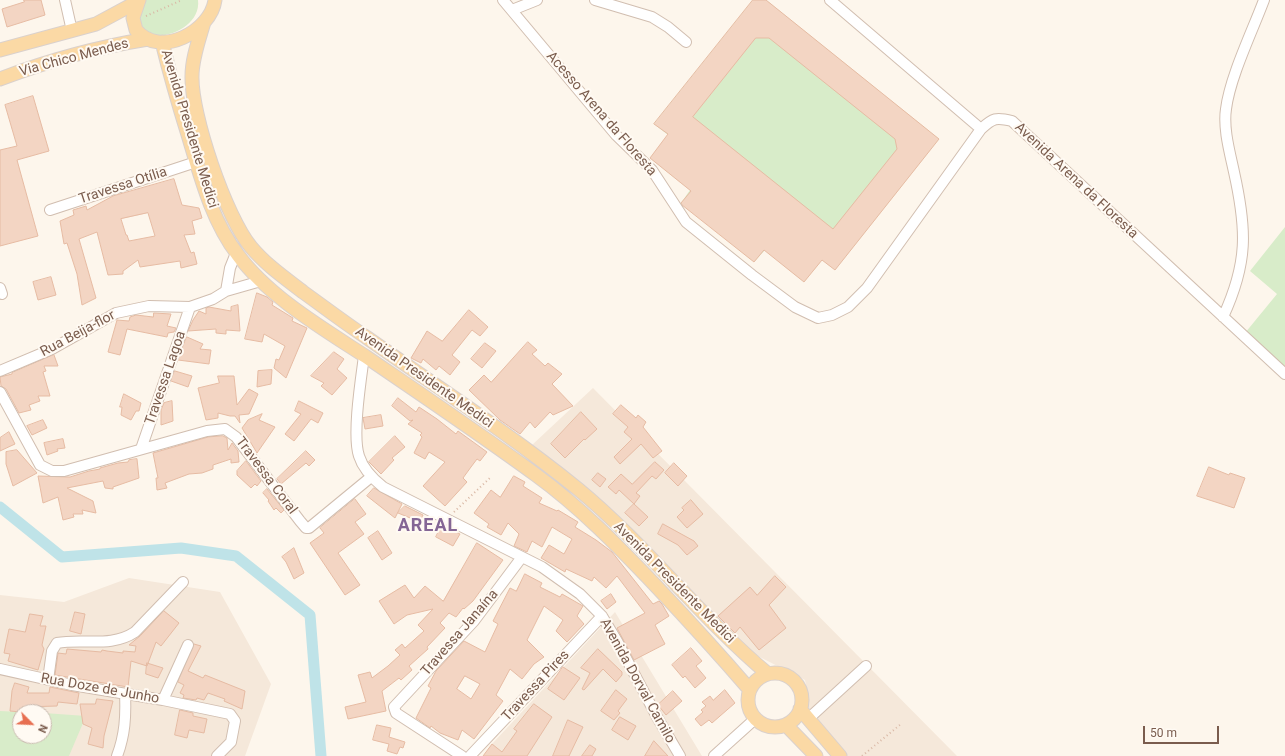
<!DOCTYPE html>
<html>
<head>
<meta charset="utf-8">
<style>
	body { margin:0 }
	#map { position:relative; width:1285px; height:756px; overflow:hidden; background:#fdf6ec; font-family:Roboto,sans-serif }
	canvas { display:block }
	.north { position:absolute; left:12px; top:704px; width:40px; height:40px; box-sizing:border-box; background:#fffaf3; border:1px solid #cabbb1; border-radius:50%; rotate:114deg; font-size:11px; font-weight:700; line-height:16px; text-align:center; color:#7a5c4d }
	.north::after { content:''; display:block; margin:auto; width:14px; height:18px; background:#e76f51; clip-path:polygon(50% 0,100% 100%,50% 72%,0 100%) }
	.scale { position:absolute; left:1143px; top:726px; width:76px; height:18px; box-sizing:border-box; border:2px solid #7a5c4d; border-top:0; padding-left:5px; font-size:12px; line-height:14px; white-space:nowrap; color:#7a5c4d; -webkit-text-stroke:3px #fffaf3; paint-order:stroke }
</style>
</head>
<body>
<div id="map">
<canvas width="1285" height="756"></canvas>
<div class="north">N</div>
<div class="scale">50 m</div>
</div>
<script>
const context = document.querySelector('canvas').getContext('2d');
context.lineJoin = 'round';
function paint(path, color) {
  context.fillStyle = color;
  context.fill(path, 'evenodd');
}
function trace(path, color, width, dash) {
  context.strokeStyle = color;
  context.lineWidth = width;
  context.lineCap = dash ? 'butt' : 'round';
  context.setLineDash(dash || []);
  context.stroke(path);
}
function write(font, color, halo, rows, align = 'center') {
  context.font = font + ' Roboto,sans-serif';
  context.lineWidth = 4;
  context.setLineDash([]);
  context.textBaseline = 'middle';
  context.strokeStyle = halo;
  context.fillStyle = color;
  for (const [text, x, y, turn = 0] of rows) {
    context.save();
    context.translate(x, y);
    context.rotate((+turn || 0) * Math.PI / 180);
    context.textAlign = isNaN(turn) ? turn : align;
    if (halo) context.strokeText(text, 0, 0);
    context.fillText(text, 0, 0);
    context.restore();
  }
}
const residential = new Path2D(`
	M593 388 957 756H847L806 712 807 690 805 680 748 651 532 445Z
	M129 578 220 592 271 684 245 756H0V595L64 602ZM20 712H44V736H20Z
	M615 612 702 756H483L492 744Z`);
const green = new Path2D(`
	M145 0H198C201 23 172 39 151 35 148 34 144 31 140 28L137 14Z
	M753 0H766L939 139 835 270 822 260 804 282 765 250 754 262 681 203 690 190 650 158 668 135 654 124Z
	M1285 227V369L1245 333 1277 294 1250 271Z
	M0 711 21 712 20 736H44V713L86 716 69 756H0Z`);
const canal = new Path2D(`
	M0 507 62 557 181 548 236 556 310 615 321 756`);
const building = new Path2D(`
	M24 0H41L45 15 7 27 2 9 24 2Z
	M753 0H766L939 139 835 270 822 260 804 282 764 250 754 262 682 205 681 203 691 191 650 158 668 134 654 124ZM756 38H769L895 139 897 149 833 229 693 117Z
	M33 96 49 151 17 160 38 236 0 246V150L17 146 5 105Z
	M174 179 182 205 199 208 202 218 192 221 195 234 184 235 191 253 194 252 197 264 181 268 180 261 140 267 138 260 123 271V274L108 275 97 232 79 239 96 298 82 305 77 274 67 243 64 244 60 221 74 215 73 210 86 206 87 210 113 196ZM148 213 155 236 129 241 127 235H126L121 219Z
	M51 277 56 295 38 300 33 282Z
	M257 293 267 297 273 302 272 305 293 318 292 321 307 328 286 378 274 368 276 359 279 360 285 346 264 334 262 342 245 339Z
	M238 305 240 331 226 330V334L216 333V329L188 331 193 320 199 311 206 314V308L209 307 231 311V307Z
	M469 310 488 327 480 336 472 330 452 355 460 362 450 375 439 366 436 370 423 359 421 363 411 358 427 331 442 341Z
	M154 313 171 314 167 326 176 328 174 332 168 333 167 337 127 329 120 355 108 352 117 320 129 321 130 317 136 315 153 317Z
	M187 337 203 344 200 349 211 350 209 364 178 360Z
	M528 342 537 350 532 354 545 366 548 363 562 374 552 384 573 406 553 415 550 412 535 428 530 422 520 434 500 420 469 390 484 375 491 382Z
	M485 343 496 351 482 368 471 359Z
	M334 352 344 359 337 369 347 378 332 395 321 386 324 383 311 376Z
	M54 355 58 366H44L46 371 43 372 50 396H38L40 401 29 405 31 410 19 413 6 389 1 386 0 377 12 374V373Z
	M272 370 271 384 257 387 258 371Z
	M175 371 192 376 188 387 171 381Z
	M218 376H234L237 405 249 389 258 394 249 414 239 415 240 423 235 416H230L218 413V418L206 420 198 388 219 383Z
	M124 394 141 403 139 411H136L131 420 121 415 122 407H120Z
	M398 398 416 412 419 407 437 419 456 434 458 431 487 452 480 461 477 459 471 467 463 478 467 482 445 506 423 486 445 462 429 452 425 459 414 453 422 437 420 435 422 433 408 424 413 420 410 421 392 406Z
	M172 401 173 421 161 425V410L164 403Z
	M299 401 323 413 318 423 311 419 294 441 285 434 301 414 295 411Z
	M621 405 636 418 638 415 646 422 643 427 662 451 653 458 641 444 620 464 614 457 632 439 624 432 628 427 613 414Z
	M581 412 597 429 585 440 584 439 565 458 551 444Z
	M262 414 259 420 275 427 257 453 242 428 248 420Z
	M381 415 383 426 365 429 363 418Z
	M43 420 47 428 32 435 27 426Z
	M9 432 15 444 0 451V438Z
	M223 436 227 438 228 450 232 443 238 451 239 462 231 463V459L213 465V469L202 473 189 474 165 483 167 488 157 490 156 478H158L153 453 208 437Z
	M395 436 405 447 392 458 394 460 381 474 369 462Z
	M63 439 65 448 57 449 58 451 47 455 44 443Z
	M17 450 37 473 13 486 6 464V452Z
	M306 451 315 460 309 466 306 463 281 484 277 479Z
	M137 459 139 478 113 487V489L105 488 103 481 67 488 93 501 96 513 82 510 83 514H73L74 517 63 520 58 497 43 503 38 476 70 477 89 471 100 469V468L118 463 128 462 129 460Z
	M246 461 261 481 257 486 255 484 251 488 237 475V471Z
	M655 462 664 470 656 479 652 476 636 493 640 496 634 504 619 490 616 494 608 487 621 474 632 484Z
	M674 463 687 476 678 486 665 473Z
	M1209 467 1229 475 1230 473 1245 478 1234 508 1197 496Z
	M598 473 606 479 600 487 592 480Z
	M514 476 525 482 523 486 542 498 539 503 557 511 558 510 578 522 575 527 596 540 612 552 653 604 659 601 662 604 669 616 655 625 665 644 634 660 617 628 645 613 617 576 606 588 594 577 592 581 566 569 565 572 541 558 549 545 564 554 572 539 552 527 542 547 532 541 527 552 514 546 519 534 508 523 501 535 487 527 489 524 474 513 491 490 500 497Z
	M374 488 402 504 395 518 367 496Z
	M267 489 284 510 281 513 276 508 274 510 268 501 269 500 263 493Z
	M355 499 366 514 355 522 364 534 338 553 360 585 345 595 310 543 324 533 320 528Z
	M691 500 703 514 687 528 677 517 684 510 682 508Z
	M634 504 648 517 639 526 625 513Z
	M405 506 423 515 420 522 398 513Z
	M663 524 694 541 698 546 687 555 678 545 658 534Z
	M442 525 460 534 453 546 436 537Z
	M378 531 392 553 382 560 368 538Z
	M477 543 503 560 473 601 464 609 463 608 456 617 449 613 440 623 445 628 427 647 428 649 409 666 412 670 401 680 399 678 382 691 386 711 348 719 345 707 366 702 358 675 370 672 372 678 388 666 400 655 395 650 402 644 405 648 424 631 418 625 433 609 407 615 394 624 379 601 405 585 414 598 425 586 443 601Z
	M294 548 304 573 294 579 286 562 282 557Z
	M525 574 542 583 540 587 560 597 562 594 583 606 577 616 584 624 567 642 556 631 563 620 544 606 527 640 544 657 534 664 522 679 510 669 496 695 503 701 474 739 462 730 458 740 440 733 431 726 430 728 416 718 431 688 428 686 436 671 464 641 485 652 498 624 493 621 510 588 516 591ZM465 676 480 684 471 699 457 689Z
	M775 576 786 587 769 605 786 628 759 650 740 627 735 633 718 616 750 587 757 595Z
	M611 594 616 602 607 609 601 601Z
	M164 611 179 623 161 646 156 642 147 666 131 661 128 687 55 675 58 653 66 654 67 649 101 652 102 650 107 651 123 653V651L135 652 136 646 129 645 140 636Z
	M75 612 85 614 81 634 70 631Z
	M30 614 43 616 40 626H46L42 645 44 649 38 670 8 661 10 654 4 653 9 629 25 632Z
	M194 644 201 646 188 671 203 678 205 675 245 691 242 709 224 701 225 699 208 693 204 700 197 698 196 700 183 698 184 695 180 693 184 685 178 682Z
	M691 648 702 661 696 666 706 678 695 688 685 676 683 678 672 665Z
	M598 649 622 672V675L616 682 603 669 584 690 582 689 590 673 581 668Z
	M147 663 163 668 158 678 146 674Z
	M563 667 580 678 564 700 548 689Z
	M15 683 29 687 27 693H49L50 687 79 693 77 704 58 702 57 706 22 707 21 712 10 711 12 691Z
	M616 690 627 699 618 711 620 713 614 720 601 711Z
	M725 690 735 703 712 723 709 720 701 726 695 719 703 712 701 710 706 706 702 702 710 696 713 700Z
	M673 691 682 701 666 715 658 705Z
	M97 699 113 701 104 736 103 748 88 744 92 728 83 724 80 704H95Z
	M534 704 552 717 527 756H483L492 744 502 752 517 731 514 729Z
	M180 710 193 713V716L207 719 204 733 189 730 187 738 175 735Z
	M620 717 636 726 628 740 612 730Z
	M568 720 583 727 569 756H553Z
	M377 725 391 728 389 737 405 742 403 748 400 747 397 754 387 751 389 744 373 740Z
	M654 741 668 756H645Z
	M590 745 596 749 592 756H582Z`);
const path = new Path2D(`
	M146 16 182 0
	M454 512 491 477
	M862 756 901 724`);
const minor = new Path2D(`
	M65 0 72 31
	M503 0 616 135 652 170 686 222 752 275 795 307 818 318 832 315 848 307 867 288 981 129
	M595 0 652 17 668 27 686 42
	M830 0 981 129C993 118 996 117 1012 121L1285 374
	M512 10 537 0
	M50 210 196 162
	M0 288 2 294
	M226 291 230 268 236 253
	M1223 317C1248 263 1247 230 1234 172 1230 153 1223 129 1226 109 1230 77 1252 32 1264 0
	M364 356C361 379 352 435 359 456 363 469 373 479 383 487L542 567 580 594 602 616 617 641 657 717 680 756
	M0 371 52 349 116 313 149 306 190 307 213 299 226 291 261 281
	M0 392 40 465 52 471H64L207 431 225 429 236 437 300 521 306 528H309L371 477
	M141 449 190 307
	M0 669 72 685 163 700 230 714 235 721 231 742 217 756
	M48 680 52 651 57 643C83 638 111 648 135 632L183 582
	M163 700 188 645
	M808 719 866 666
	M117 756C125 735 126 716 125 694
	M462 756 396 713 394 707 474 621 522 557
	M470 756 602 616
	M714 756 755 719`);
const major = new Path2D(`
	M139 0 133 18 136 30C160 59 211 31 215 0
	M204 22C199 40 192 58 192 76 191 115 226 217 251 247 266 265 285 278 303 292 324 307 345 323 366 337 437 387 510 434 578 489 646 545 700 617 768 674
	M162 42C170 75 179 106 189 138 201 178 212 221 238 255 268 296 322 328 365 356 422 395 480 434 536 475 580 507 618 546 656 586 688 620 719 654 750 690
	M0 50 96 24 137 2
	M0 79C47 61 98 47 148 39
	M748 700a27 27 0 1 1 54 0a27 27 0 1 1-54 0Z
	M800 709 840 756
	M786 725 816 756`);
const streetNames = [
	["Via Chico Mendes",74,58,-15],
	["Acesso Arena da Floresta",601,114,49],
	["Avenida Presidente Medici",189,129,73],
	["Avenida Arena da Floresta",1076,181,43],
	["Travessa Otília",123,186,-18],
	["Rua Beija-flor",78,334,-28],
	["Travessa Lagoa",166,378,-71],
	["Avenida Presidente Medici",424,378,35],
	["Travessa Coral",266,476,53],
	["Avenida Presidente Medici",674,583,45],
	["Travessa Janaína",460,633,-49],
	["Avenida Dorval Camilo",637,681,61],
	["Travessa Pires",536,686,-47],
	["Rua Doze de Junho",100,689,10]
];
const districtNames = [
	["AREAL",428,526]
];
paint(residential, '#f5e8da');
paint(green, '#d8ecc9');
trace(canal, '#bfe3e8', 11);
paint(building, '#f3d5c3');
trace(building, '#e6bba3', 1);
trace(minor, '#d1beb0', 12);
trace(major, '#dad1cd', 15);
trace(path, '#d9b8a5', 2, [1, 3]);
trace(minor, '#fff', 10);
trace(major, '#fbd9a5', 13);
write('14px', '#7a5c4d', '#fffaf3', streetNames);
context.letterSpacing = '1px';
write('bold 18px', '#846695', '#fffaf3', districtNames);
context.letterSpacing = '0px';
</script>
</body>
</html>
